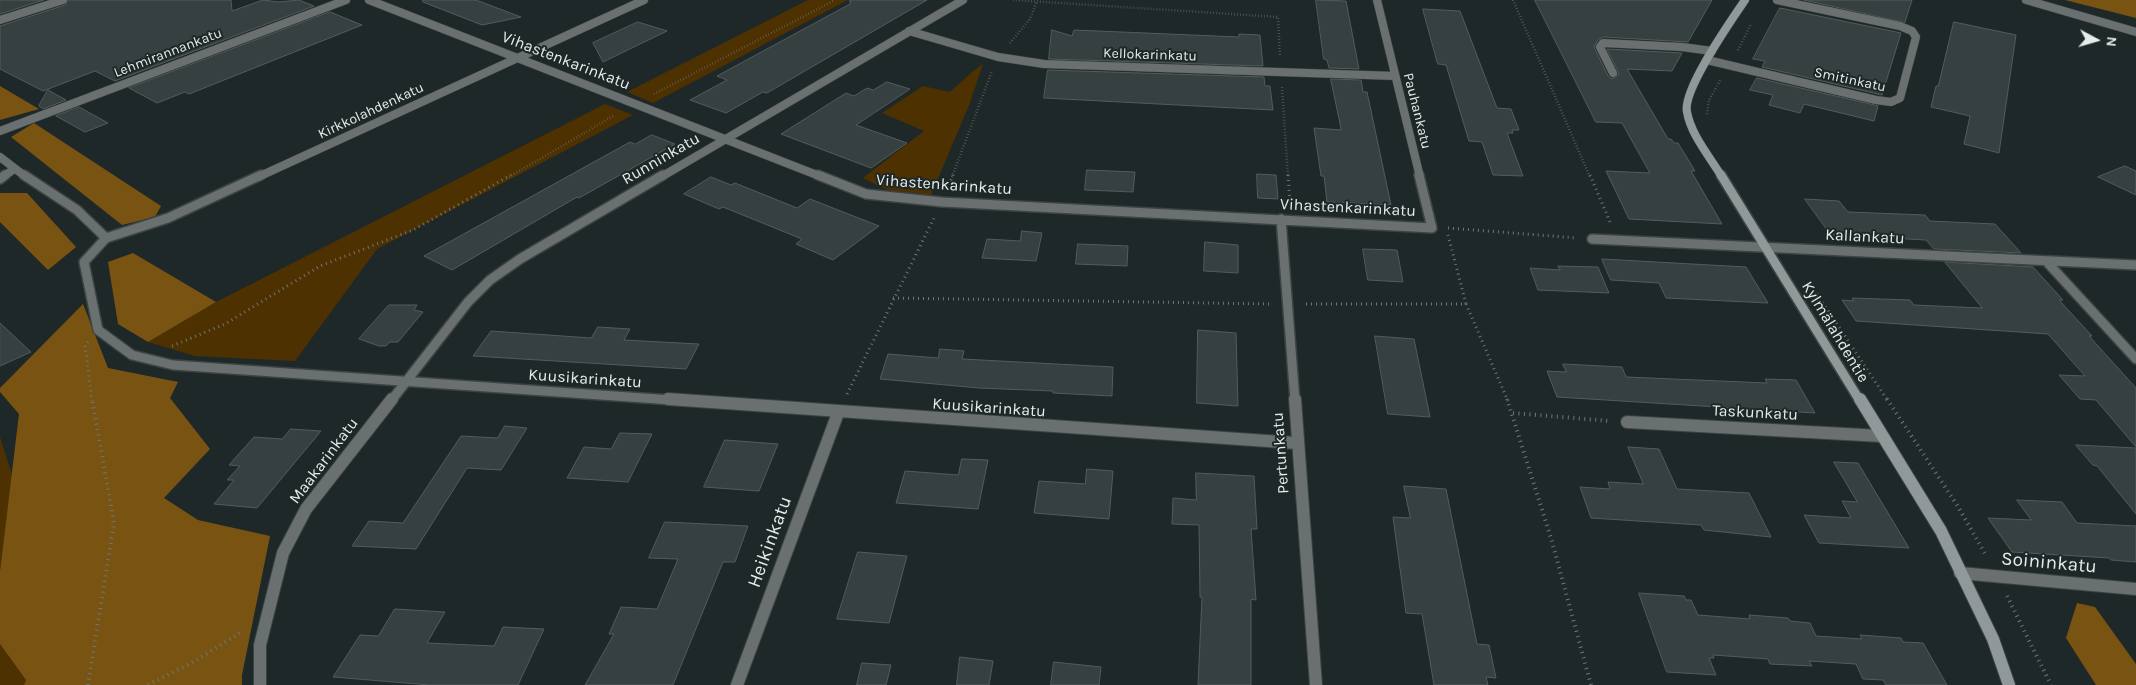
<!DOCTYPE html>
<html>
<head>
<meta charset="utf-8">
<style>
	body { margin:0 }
	#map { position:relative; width:2136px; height:685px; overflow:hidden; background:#1f2828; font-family:Karla,sans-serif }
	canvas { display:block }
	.north { position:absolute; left:2071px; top:15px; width:50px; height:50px; -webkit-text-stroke:4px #1f2828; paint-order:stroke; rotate:96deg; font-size:14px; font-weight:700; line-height:20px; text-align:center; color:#e6ecec }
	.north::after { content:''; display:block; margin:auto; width:18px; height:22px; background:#e6ecec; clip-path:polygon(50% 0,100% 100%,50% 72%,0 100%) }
</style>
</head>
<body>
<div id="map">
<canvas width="2136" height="685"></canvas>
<div class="north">N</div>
</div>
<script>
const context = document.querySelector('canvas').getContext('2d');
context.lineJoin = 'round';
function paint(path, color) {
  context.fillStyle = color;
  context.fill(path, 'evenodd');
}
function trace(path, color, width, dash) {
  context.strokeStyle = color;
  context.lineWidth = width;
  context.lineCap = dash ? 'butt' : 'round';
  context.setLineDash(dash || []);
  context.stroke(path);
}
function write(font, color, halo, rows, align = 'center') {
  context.font = font + ' Karla,sans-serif';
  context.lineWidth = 4;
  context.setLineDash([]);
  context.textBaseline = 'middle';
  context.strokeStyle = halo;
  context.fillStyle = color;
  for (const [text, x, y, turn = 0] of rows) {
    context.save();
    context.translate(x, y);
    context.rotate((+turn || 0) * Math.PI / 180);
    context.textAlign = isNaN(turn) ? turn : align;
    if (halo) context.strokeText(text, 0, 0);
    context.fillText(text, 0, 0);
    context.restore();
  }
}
const green = new Path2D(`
	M808 0H848L653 103 627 92Z
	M983 64 970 103 931 195 887 190 863 178 924 131 882 113 923 86 950 92 973 71Z
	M605 104 633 115 377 249 295 361 195 356 148 342 216 302Z
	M0 437 12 475 0 571Z
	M0 640V644L26 680 24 685H0Z`);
const forest = new Path2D(`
	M2065 0H2136V18Z
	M0 86 39 109 0 120Z
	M34 123 161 206 155 217 122 225 11 137Z
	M0 193H27L76 247 48 270 0 222Z
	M133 253 216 302 148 342 118 324 108 262Z
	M83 304 108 368 178 382 170 398 210 449 164 498 198 520 270 536 242 675V685H24L26 680 0 644V571L19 414 0 392V388Z
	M2077 603 2095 607 2136 664V685H2096L2066 638Z`);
const building = new Path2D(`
	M0 0H44L0 14Z
	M68 0H231L232 11 263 0 278 2 299 0 314 6 115 81 95 71 43 91 0 69V26L65 5Z
	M423 0H476L521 17 482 25 423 2Z
	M850 0H927L767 93 763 92 726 113 690 100 727 80 717 76 850 4Z
	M1316 0 1346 1 1359 69 1329 68 1327 60 1324 59Z
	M1535 0H1712L1688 42 1603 37 1598 40 1594 47 1608 76 1612 79 1617 76 1619 73 1607 49 1682 53 1672 71 1627 69 1668 139H1671L1674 143H1678L1695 171H1691L1722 224 1629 219 1606 171 1650 173 1622 123 1596 122Z
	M1804 0H1912L1905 22Z
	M1780 8 1901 33 1882 95 1762 67 1765 61 1753 59Z
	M1423 9 1460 11 1497 108 1511 109 1519 130H1512L1513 133H1507L1523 176 1493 175 1482 142 1469 141 1446 65 1438 64Z
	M330 12 362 25 189 94 185 92 157 103 129 88Z
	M638 22 667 31 603 62 593 43Z
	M1954 22 2016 35 1999 153 1964 144 1970 116 1931 107 1936 86H1938Z
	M1052 30 1072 36 1074 30 1239 37V34L1260 35 1263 66 1049 59Z
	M1048 70 1264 77 1265 86H1270L1273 110 1044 98Z
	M1757 78 1875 105 1878 106 1874 121 1804 104 1800 113 1769 105 1773 95 1750 90Z
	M1331 79 1361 80 1363 92H1367L1391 205 1327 202 1324 176H1321L1314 128 1341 130Z
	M887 82 910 89 856 125 907 143 871 168 781 134 846 93 854 96 867 88 873 90Z
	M48 90 66 100 43 109 39 106Z
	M79 107 108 123 85 132 56 116Z
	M652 135 675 144 579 198 577 197 452 270 424 256 630 142 635 144Z
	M2125 166 2136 171V195L2098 177Z
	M1087 170 1135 172 1133 192 1085 190Z
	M1257 174 1276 175 1278 199 1258 198Z
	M711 177 731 185 735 183 797 208 810 199 879 226 833 260 796 244 802 239 723 207 719 209 684 194Z
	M1805 199 1839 201 1848 212 1925 215 1930 221 1995 224 2021 253 1934 249 1926 240 1831 235Z
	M1022 231 1042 233 1036 261 982 258 987 239 1020 241Z
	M1205 242 1238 245V273L1204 271Z
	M1078 244 1128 246 1127 266 1076 264Z
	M1363 249 1397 250 1403 282 1368 280Z
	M1602 259 1746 267 1768 303 1666 298 1659 283 1611 280Z
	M1945 262 2033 267 2063 300H2059L2092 336H2089L2136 388V447L2096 400 2080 399 2059 375 2085 376 2048 334 1856 321 1842 300 1854 301 1852 298 1910 300 1914 305 1982 308Z
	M1558 266 1598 267 1609 293 1538 290 1530 268 1560 270Z
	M389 305H417L414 310 423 312 398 342H390L386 346H379L359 339Z
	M0 323 31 352 0 366Z
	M598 327 630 329 624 340 699 344 686 369 473 356 491 331 591 338Z
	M1198 330 1236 333 1238 406 1197 403Z
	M1375 336 1414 339 1430 417 1388 414Z
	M940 349 964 351 962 359 1113 367 1112 396 1053 393V391L979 388 880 379 888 354 938 358Z
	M1563 364 1622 367 1626 377 1767 383 1765 379 1796 380 1815 413 1557 397 1547 371 1566 372Z
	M505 426 527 428 501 470 467 468 416 549 352 546 369 521 403 523 461 436 497 438Z
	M291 429 321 431 257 508 214 504 234 480H227L240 466 229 465 254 437 282 439Z
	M620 433 652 434 628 482 567 478 584 447 611 449Z
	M725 440 778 444 759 491 704 487Z
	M2076 445 2136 448V514L2097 466 2093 465Z
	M1628 447 1659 449 1677 489 1749 493 1771 537 1704 530 1701 525 1591 518 1580 487 1610 489 1608 482 1643 484Z
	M962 459 988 460 978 509 896 503 905 471 958 475Z
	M1834 462 1858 463 1909 548 1819 543 1804 515 1851 518 1842 501 1857 502Z
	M1087 469 1113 471 1109 519 1034 513 1039 481 1085 484Z
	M1196 473 1254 476 1257 529H1251L1256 600 1251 599V685H1198L1202 597H1200L1199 525 1172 524 1173 498 1196 500Z
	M1404 486 1446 489 1477 644 1489 645 1496 678 1486 677 1488 685H1434L1422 614 1406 613 1393 517 1410 518Z
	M2017 500 2062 502 2077 523 2136 526V562L2111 560 2109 558 2012 552 1988 518 2031 520Z
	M665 522 748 526 735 562H723L673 685H585L614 634H609L621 607 657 609 678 559 649 558Z
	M858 552 907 556 889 623 837 619Z
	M1639 593 1684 596 1686 600H1691L1698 615 1750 619 1749 615 1788 618 1790 621 1810 623 1816 636 1862 639 1860 635 1901 638 1903 642 1923 643 1947 685H1886L1883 680 1863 679 1856 664 1809 661 1812 666 1770 664 1768 659 1713 655 1714 658H1709L1716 675 1667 672Z
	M395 609 445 612 427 643 494 646 503 627 544 629 518 685H430L333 677 360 635 378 636Z
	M960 657 993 661 989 685H957Z
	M1054 662 1101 667 1099 685H1051Z
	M862 663 891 665 886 685H857Z`);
const pathFar2 = new Path2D(`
	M1013 0 1278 17 1280 56
	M1513 0 1590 177
	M1010 43 1030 19 1037 1
	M1738 50 1751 24
	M1282 87 1288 177
	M654 94 835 0
	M1707 114 1709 100 1721 79
	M509 177 615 115
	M952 177 992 71`);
const pathFar1 = new Path2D(`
	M1288 175 1290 203
	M1590 175 1610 222
	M949 185 953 175
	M1448 228 1577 238
	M1448 235 1466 304
	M1817 294 1888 401
	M893 298 1272 304
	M1306 304H1466L1508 401
	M88 342 85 345 92 401
	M172 346 225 324 320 266 413 230 511 175
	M847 394 934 218`);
const path = new Path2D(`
	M1507 399 1551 538 1591 685
	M1887 399 1957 505 1987 557
	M1513 413 1610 421
	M2007 596 2051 685
	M88 685 114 523 92 399
	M148 685 195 661 243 631`);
const lane = new Path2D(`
	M1613 73 1600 47 1603 43 1682 47 1712 51`);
const streetFar2 = new Path2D(`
	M369 0 822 177
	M1377 0 1420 177
	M2026 0 2136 32
	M0 20 63 0
	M909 31 998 57 1044 64 1395 76
	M1707 60 1876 100 1891 102 1900 98 1916 37 1912 31 1900 26 1777 0
	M0 131 346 0
	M0 157 26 177
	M3 177 14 169
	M258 177 644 0
	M661 177 963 0`);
const streetFar1 = new Path2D(`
	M24 175 77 210 106 238 84 262 98 330 132 355 173 365 686 401
	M818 175 866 194 942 202 1432 228 1419 175
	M0 179 5 175
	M1281 219 1295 401
	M106 238 168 218 261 175
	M1592 239 2136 265
	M2046 261 2136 359
	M391 401 468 302 490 280 520 259 663 175`);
const street = new Path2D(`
	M668 399 1296 443
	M1295 399 1316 685
	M1627 422 1881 436
	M1960 573 2136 589
	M260 685V645L283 553 306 509 392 399
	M737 685 838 413`);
const secondaryFar2 = new Path2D(`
	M1722 177C1710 157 1691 135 1687 112 1682 90 1731 21 1745 0`);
const secondaryFar1 = new Path2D(`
	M1721 175 1860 401`);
const secondary = new Path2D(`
	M1860 399 1941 531 1993 639 2009 685`);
const farStreetnames = [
	["Lehmirannankatu",168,53,-21],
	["Kellokarinkatu",1150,55,2],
	["Smitinkatu",1850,80,12],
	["Kirkkolahdenkatu",371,111,-25],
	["Pauhankatu",1417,111,76]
];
const streetNames = [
	["Vihastenkarinkatu",566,61,21],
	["Runninkatu",661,159,-30],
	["Vihastenkarinkatu",944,185,4],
	["Vihastenkarinkatu",1348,208,3],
	["Kallankatu",1865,237,3],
	["Kylmälahdentie",1835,332,59],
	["Kuusikarinkatu",585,379,4],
	["Kuusikarinkatu",989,408,4],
	["Taskunkatu",1755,413,3],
	["Pertunkatu",1281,453,-94],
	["Maakarinkatu",324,461,-53]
];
const nearStreetnames = [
	["Heikinkatu",770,542,-70],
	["Soininkatu",2049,563,5]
];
paint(green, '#4d3100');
paint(forest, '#795312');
paint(building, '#374040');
trace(building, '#525c5c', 1);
trace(lane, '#3b4343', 9);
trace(streetFar2, '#3b4343', 9);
trace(streetFar1, '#3b4343', 12);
trace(street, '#3b4343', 14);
trace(secondaryFar2, '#3b4343', 9);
trace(secondaryFar1, '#3b4343', 12);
trace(secondary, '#3b4343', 14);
trace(pathFar2, '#6f7676', 2.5, [0.5, 2.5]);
trace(pathFar1, '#6f7676', 3, [1, 4]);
trace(path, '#6f7676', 4, [1, 4.5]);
trace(lane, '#6a6f6f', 8);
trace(streetFar2, '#6a6f6f', 8);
trace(streetFar1, '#6a6f6f', 9);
trace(street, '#6a6f6f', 12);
trace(secondaryFar2, '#919899', 8);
trace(secondaryFar1, '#919899', 9);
trace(secondary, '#919899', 12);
write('14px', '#e6ecec', '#1f2828', farStreetnames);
write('16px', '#e6ecec', '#1f2828', streetNames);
write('19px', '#e6ecec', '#1f2828', nearStreetnames);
</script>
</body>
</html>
